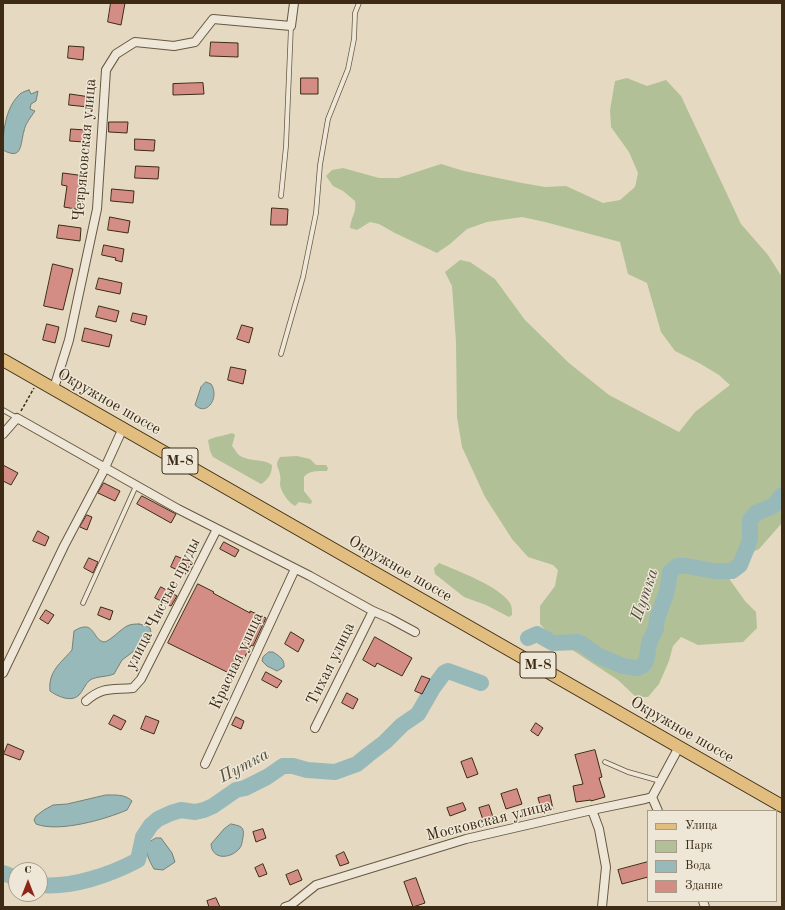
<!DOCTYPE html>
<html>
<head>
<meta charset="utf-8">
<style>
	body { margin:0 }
	#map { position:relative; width:785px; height:910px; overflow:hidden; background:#e5dac1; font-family:"Old Standard TT",serif }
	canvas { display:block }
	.frame { position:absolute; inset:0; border:4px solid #3d2b15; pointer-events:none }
	.legend { position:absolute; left:647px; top:810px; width:130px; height:92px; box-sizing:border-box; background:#eee7d7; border:1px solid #a79c89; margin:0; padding:5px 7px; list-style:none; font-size:12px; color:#3d2b15 }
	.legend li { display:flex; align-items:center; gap:8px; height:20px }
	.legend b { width:20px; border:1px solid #a79c89 }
	.north { position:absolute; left:8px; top:862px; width:40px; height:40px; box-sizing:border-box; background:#eee7d7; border:1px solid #a79c89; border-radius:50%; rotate:0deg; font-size:11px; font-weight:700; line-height:16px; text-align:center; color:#3d2b15 }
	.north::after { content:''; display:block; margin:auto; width:14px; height:18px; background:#8f2418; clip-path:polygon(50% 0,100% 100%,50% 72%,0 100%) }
</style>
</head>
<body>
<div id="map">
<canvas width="785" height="910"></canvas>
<div class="frame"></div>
<ul class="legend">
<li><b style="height:5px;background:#e2bd80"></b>Улица</li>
<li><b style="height:11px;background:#b1c096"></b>Парк</li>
<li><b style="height:11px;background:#98b9ba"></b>Вода</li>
<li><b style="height:11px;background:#d48d85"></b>Здание</li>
</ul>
<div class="north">С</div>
</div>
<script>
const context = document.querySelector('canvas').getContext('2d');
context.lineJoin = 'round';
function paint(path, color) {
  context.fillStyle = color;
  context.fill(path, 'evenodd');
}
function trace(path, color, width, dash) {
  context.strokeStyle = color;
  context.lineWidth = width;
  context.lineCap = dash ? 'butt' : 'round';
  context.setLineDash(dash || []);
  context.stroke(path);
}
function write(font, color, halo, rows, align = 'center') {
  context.font = font + ' "Old Standard TT",serif';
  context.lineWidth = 3;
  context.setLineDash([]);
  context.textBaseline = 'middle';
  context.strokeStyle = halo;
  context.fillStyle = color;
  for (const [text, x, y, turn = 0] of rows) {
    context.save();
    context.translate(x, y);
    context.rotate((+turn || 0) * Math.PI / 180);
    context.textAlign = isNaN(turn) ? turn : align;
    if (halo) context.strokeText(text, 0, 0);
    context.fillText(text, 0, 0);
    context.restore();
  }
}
const green = new Path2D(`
	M627 78 647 86 666 80 681 96 741 224 768 255 782 277V523L759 549 732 562 730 580 745 601 756 612 757 628 743 642 698 645 681 637 673 646 669 661 659 684 648 697H636L618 680 551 636 540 624V606L555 586 558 570 553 565 528 557 512 539 485 497 462 447 457 417 456 342 452 286 445 272 460 260 470 262 495 279 525 320 569 363 609 395 679 432 695 412 730 385 719 375 699 363 675 351 661 332 647 283 628 274 620 242 545 222 522 217 487 222 467 229 450 244 437 253 395 233 379 224 370 222 357 230 350 228C351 216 357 213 355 201L343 191 333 186 326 176 332 170 343 168 379 178H398L441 164 464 171 522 183 545 187 566 186 603 203 620 200 635 187 638 173 629 152 611 127 610 110 615 81Z
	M232 433 235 435 232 446C235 449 237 454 240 456 251 462 262 458 272 465 272 474 268 480 261 484L213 457 210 451 208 440C216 436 224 436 232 433Z
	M297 456 310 459 316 465H326L328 468 327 471C319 471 309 470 304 477V491L312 501 311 504 299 502 295 506C289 503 281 492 280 485 280 482 281 478 280 475 279 467 274 465 280 457Z
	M439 563C458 571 499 586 510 603 512 606 512 611 512 615L509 617 486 605 464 597 435 574 434 568Z`);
const water = new Path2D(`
	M29 90 31 94 38 91 36 101 31 104 30 109 35 111C31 117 25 124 24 131 20 144 23 161 3 150 3 132 5 110 18 96 20 93 25 91 29 90Z
	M206 382 211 384C220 397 207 417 195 405L201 387Z
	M139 624 147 626 150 628 151 632 138 648 122 660 114 674C107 677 97 676 90 680 85 684 83 691 79 695 71 703 57 696 50 691 48 671 61 663 72 650L74 631C95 618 92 640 104 642 109 642 121 629 127 626 131 624 135 624 139 624Z
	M269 652H273C279 656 285 659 284 667L277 671 267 666 262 661 263 657Z
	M106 795C115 795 125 794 132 801L127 810C106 819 59 833 36 824L34 820 36 816 44 810 53 805 67 804Z
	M231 824C240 826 245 826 243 837 242 842 242 846 239 849 230 859 212 860 211 844L224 829Z
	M156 838H161L172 853 175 862 163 870 154 869C148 858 146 856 148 843Z`);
const river = new Path2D(`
	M528 638 537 634 553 643 578 642 582 644 599 656 623 666 637 668 642 666 645 663 647 658 649 643 656 628 657 619 667 591 670 572 677 566H687L714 571H732L740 565 747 548 750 539V520L756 513 773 506 782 495
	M3 873 16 878
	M40 885C72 888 110 875 138 860L143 837 151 825 158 819 171 813 181 810 195 812 204 810 213 806 236 790 245 788 267 777 283 766H293L307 770 335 772 357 764 368 755 385 742 402 725 418 714 433 688 444 673 448 671 481 683`);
const building = new Path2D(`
	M111 3H125L121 25 108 22Z
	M211 42 238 43V57L210 56Z
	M69 46 84 47 83 60 68 58Z
	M301 78H318V94H301Z
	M203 83 204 94 173 95V84Z
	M70 94 90 97 88 107 69 105Z
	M109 122H128L127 133 109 132Z
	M71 129 85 130 84 142 70 141Z
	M135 139 155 140 154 151 135 150Z
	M136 166 159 167 158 179 135 178Z
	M63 173 85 176 81 210 64 207 67 186 62 185Z
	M112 189 134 191 133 203 111 201Z
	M272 208 288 209 287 225H271Z
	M110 217 130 221 128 233 108 230Z
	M59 225 81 228 80 241 57 238Z
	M104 245 124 249 122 262 115 260 116 258 102 255Z
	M53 264 73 269 63 310 44 306Z
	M99 278 122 283 120 294 96 289Z
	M99 306 119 311 116 322 96 317Z
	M133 313 147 316 145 325 131 321Z
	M47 324 59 327 55 343 43 340Z
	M242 325 253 328 249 343 237 339Z
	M85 328 112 335 109 347 82 341Z
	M231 367 246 370 243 384 228 380Z
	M3 465 18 473 11 485 3 481Z
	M104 483 120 491 115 501 98 493Z
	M142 496 176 514 171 523 137 504Z
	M87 515 92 517 87 530 80 527Z
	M38 531 49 537 45 546 33 541Z
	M224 542 239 550 235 557 220 549Z
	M176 556 191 562 186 574 171 567Z
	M89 558 98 562 93 573 84 568Z
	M198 584 214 592 213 593 250 613V611L266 618 253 646 251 645 235 676 168 643Z
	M161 587 177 596 171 606 155 598Z
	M101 607 113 611 110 620 98 615Z
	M46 610 54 615 48 624 40 619Z
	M291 632 304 640 298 652 285 644Z
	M375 637 412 658 402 676 377 663 375 667 363 660Z
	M266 672 282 681 277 688 262 680Z
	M422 676 430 679 422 694 415 691Z
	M347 693 358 699 353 709 342 703Z
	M114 715 126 721 121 730 109 724Z
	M146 716 159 721 154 734 141 729Z
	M236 717 244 721 241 729 232 725Z
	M536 723 543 728 538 736 531 731Z
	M8 744 24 751 20 760 4 754Z
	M595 750 602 777 599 778 605 797 591 801V800L576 802 573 786 583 784 575 755Z
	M472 758 478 774 467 778 461 762Z
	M517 789 522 804 506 809 501 794Z
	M550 795 553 809 542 812 538 798Z
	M463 803 466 810 450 816 447 808Z
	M489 805 494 820 484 823 479 808Z
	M263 829 266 838 256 842 253 832Z
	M344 852 349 863 340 866 336 856Z
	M648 862V877L622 884 618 870Z
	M263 864 267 874 259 877 255 868Z
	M298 870 302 880 290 885 286 875Z
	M416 878 425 903 413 907 404 882Z
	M216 898 220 907H209L207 901Z`);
const path = new Path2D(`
	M21 411 34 388`);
const lane = new Path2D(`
	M281 196 286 146 291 26
	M281 354 303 277 316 213 320 165 328 119 348 69 354 39 355 13 359 3
	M3 410 17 418
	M83 603 136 486
	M605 762 628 772 660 781`);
const street = new Path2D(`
	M54 388 69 340 97 209 106 70 116 54 135 42 174 46 195 42 213 19 291 26 294 3
	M3 434 17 418 178 509 310 576 373 611 389 618 415 632
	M3 673 64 546 102 474 123 428
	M86 701C103 686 112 690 133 688L141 679 217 529
	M315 728 373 611
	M205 764 295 569
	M652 797 658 811
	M592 810 599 829 606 867 602 907
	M703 901 705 907
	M285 907 291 905 316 885 466 839 592 810 645 799 652 797 679 747`);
const primary = new Path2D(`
	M3 360 782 806`);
const shields = [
	[180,461,36],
	[538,665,36]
];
const shieldNames = [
	["М-8",180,461],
	["М-8",538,665]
];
const streetNames = [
	["Четряковская улица",85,150,-85],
	["Окружное шоссе",109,402,30],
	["Окружное шоссе",400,569,30],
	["улица Чистые пруды",163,604,-63],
	["Красная улица",237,661,-65],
	["Тихая улица",331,664,-64],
	["Окружное шоссе",682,730,30],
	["Московская улица",489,821,-14]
];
const waterNames = [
	["Путка",645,595,-71],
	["Путка",244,766,-28]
];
paint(green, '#b1c096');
paint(water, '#98b9ba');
trace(water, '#748078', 1);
trace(river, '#98b9ba', 16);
paint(building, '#d48d85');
trace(building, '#3d2b15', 1);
trace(lane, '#675740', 5.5);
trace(street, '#675740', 10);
trace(primary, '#3d2b15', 14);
trace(path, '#3d2b15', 1.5, [3, 2]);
trace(lane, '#eee7d7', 4);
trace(street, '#eee7d7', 8);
trace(primary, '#e2bd80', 12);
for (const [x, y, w] of shields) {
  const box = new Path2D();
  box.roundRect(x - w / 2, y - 13, w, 26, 3);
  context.fillStyle = '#eee7d7';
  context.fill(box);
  trace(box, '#3d2b15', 1);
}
write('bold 15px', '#3d2b15', null, shieldNames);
write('16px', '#3d2b15', '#eee7d7', streetNames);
write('italic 17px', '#544e3e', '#eee7d7', waterNames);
</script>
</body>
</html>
